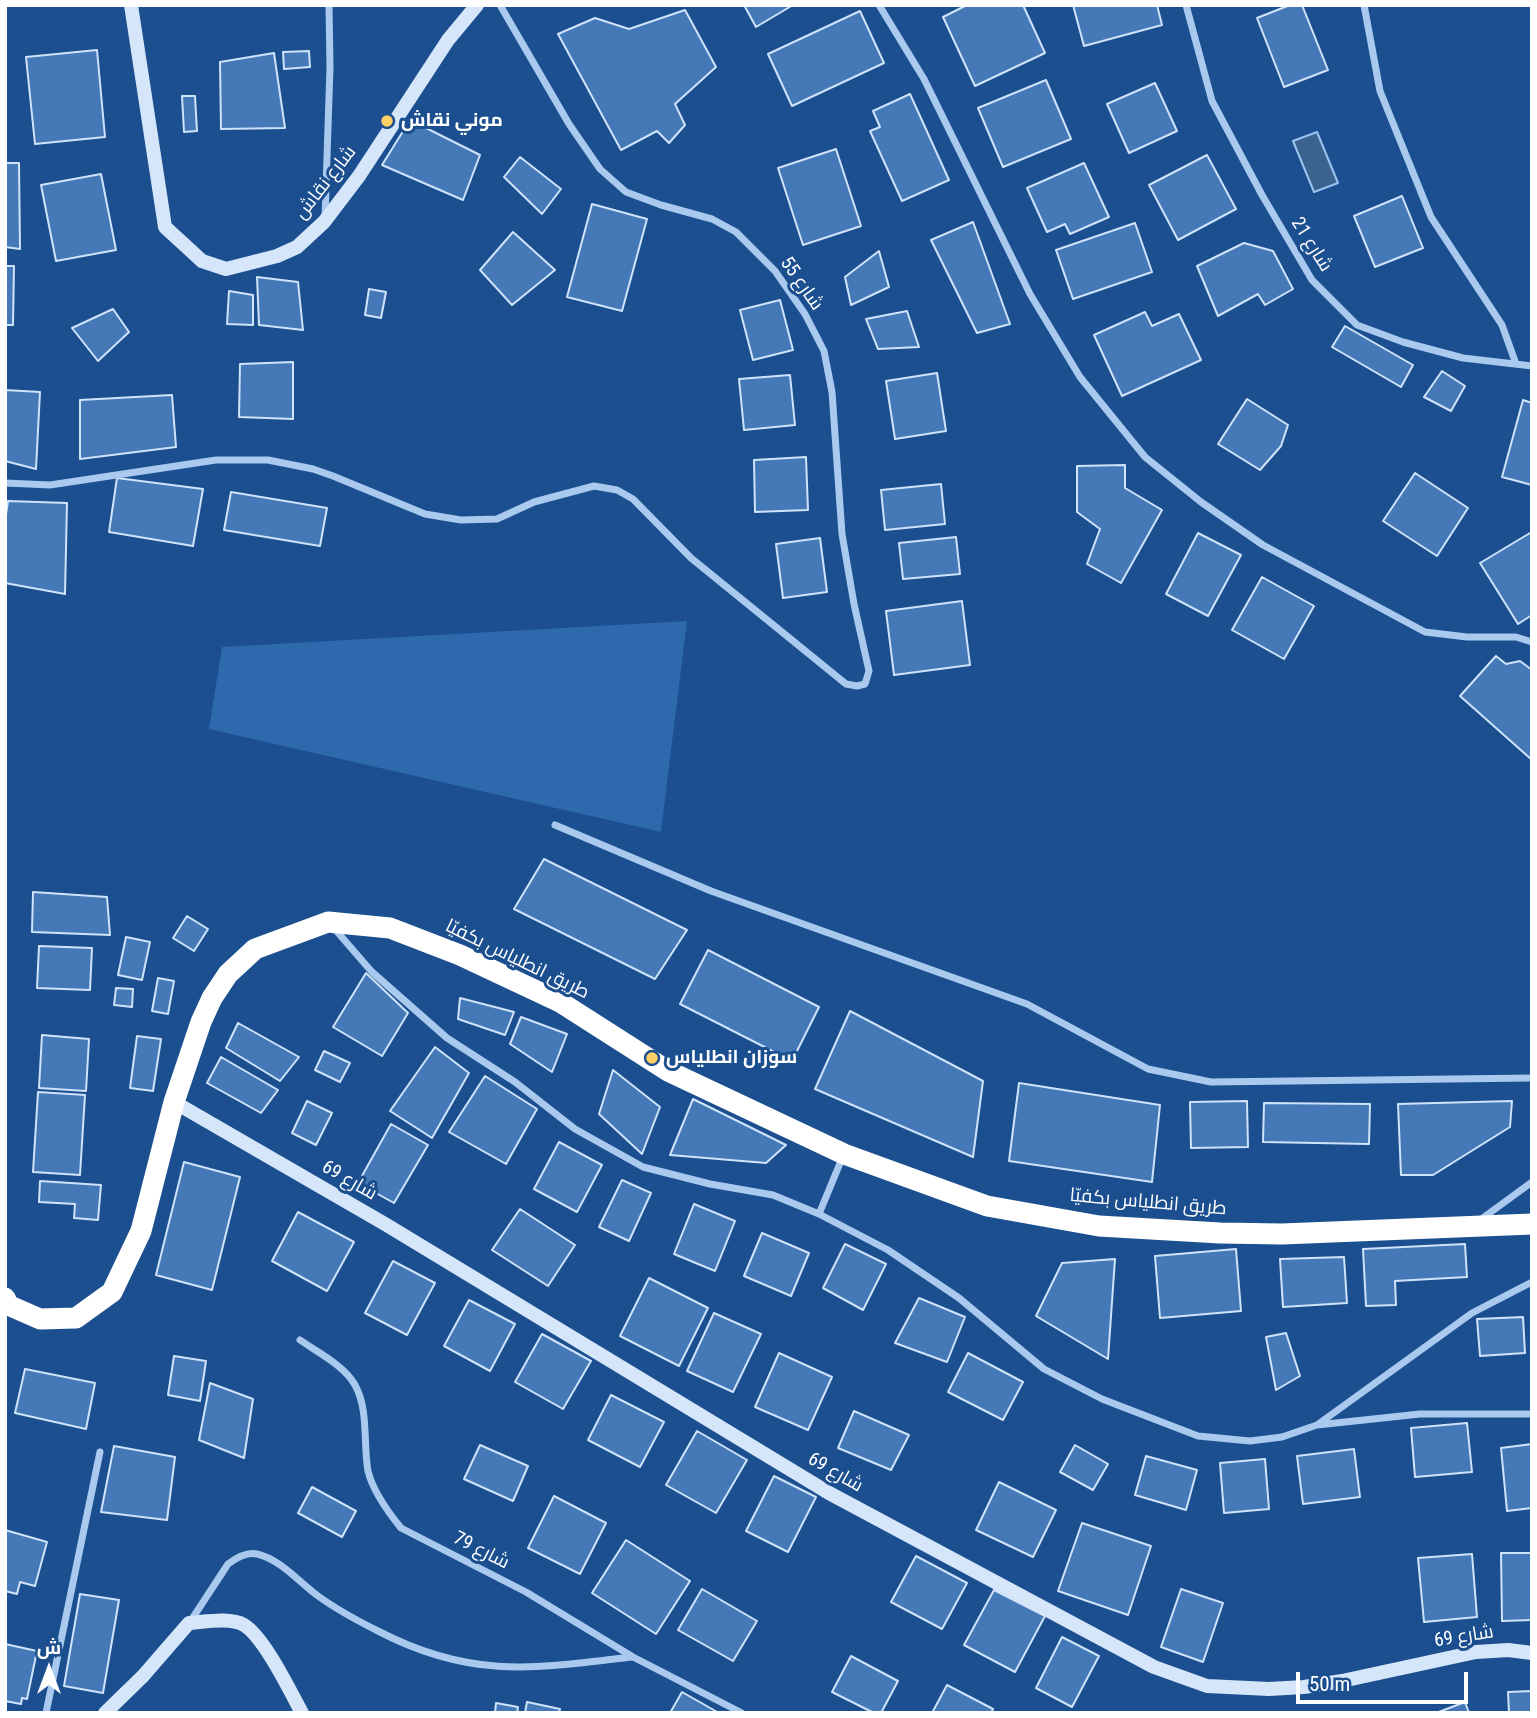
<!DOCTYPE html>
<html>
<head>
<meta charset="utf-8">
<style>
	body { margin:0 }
	#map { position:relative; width:1537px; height:1718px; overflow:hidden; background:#1b4f8f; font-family:"Roboto Condensed",Cairo,sans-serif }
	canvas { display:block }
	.frame { position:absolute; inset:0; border:7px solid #fff; pointer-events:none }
	.north { position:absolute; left:14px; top:1634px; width:70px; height:70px; -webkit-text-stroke:5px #1b4f8f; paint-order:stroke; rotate:0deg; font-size:19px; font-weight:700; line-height:28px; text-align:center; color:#fff }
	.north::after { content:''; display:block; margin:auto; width:24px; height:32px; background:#fff; clip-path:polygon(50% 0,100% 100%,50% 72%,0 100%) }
	.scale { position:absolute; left:1296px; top:1672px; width:172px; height:32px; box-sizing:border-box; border:4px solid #fff; border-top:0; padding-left:9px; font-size:21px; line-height:24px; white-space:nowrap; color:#fff; -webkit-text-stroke:5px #1b4f8f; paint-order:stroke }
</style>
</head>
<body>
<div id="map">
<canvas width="1537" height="1718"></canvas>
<div class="frame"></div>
<div class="north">ش</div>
<div class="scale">50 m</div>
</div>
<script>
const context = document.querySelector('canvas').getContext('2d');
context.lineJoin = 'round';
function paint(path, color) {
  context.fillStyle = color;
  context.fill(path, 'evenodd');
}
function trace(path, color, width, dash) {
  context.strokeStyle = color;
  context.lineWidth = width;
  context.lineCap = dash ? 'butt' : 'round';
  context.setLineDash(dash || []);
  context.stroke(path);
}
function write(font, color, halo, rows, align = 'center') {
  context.font = font + ' "Roboto Condensed",Cairo,sans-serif';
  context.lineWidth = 6;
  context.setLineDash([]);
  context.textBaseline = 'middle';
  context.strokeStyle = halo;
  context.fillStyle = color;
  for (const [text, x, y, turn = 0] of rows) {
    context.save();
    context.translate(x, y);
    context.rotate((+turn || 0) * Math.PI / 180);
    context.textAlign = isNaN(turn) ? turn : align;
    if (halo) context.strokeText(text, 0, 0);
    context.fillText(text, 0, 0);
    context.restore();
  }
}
const green = new Path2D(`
	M687 621 661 832 209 729 222 647Z`);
const water = new Path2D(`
	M1317 132 1338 183 1314 192 1293 141Z`);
const building = new Path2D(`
	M744 5H793L756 27Z
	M967 5H1023L1045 53 975 86 943 17Z
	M1073 5H1157L1162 25 1084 46Z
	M1290 5H1302L1328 70 1284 87 1257 18Z
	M685 10 716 67 675 104 685 125 669 143 657 131 621 150 558 34 595 18 629 29Z
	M860 11 884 63 792 106 768 54Z
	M97 50 105 137 35 144 26 57Z
	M309 51 310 67 284 69 283 52Z
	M274 53 285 128 221 129 220 62Z
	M1046 80 1071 139 1003 167 978 108Z
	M1155 83 1177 131 1129 153 1107 104Z
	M910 94 949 180 902 201 870 131 880 127 873 111Z
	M182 96H195L197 131 184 132Z
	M410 120 480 155 463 200 382 165Z
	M836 149 861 226 803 245 778 168Z
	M1207 155 1236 209 1178 240 1149 185Z
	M520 157 561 189 542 214 504 177Z
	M5 163H19L20 249 5 247Z
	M1084 163 1109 217 1070 234 1065 224 1047 232 1027 188Z
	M101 174 116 250 56 261 41 185Z
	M1402 196 1423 248 1375 267 1354 216Z
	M592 204 647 219 622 311 567 297Z
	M973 222 1010 324 977 333 931 240Z
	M1135 223 1152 272 1073 299 1056 250Z
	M513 232 555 270 512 305 480 270Z
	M1244 243 1273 251 1293 289 1265 305 1258 294 1218 316 1197 266Z
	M879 251 889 287 851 305 845 277Z
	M5 266H14L13 325H5Z
	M257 277 298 282 303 330 259 325Z
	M369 289 386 292 381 318 365 315Z
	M229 291 253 295V325L227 324Z
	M780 300 793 350 753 360 740 310Z
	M113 309 129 332 98 361 72 328Z
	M907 311 919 347 878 349 866 319Z
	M1145 312 1152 326 1179 314 1201 360 1122 396 1094 335Z
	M1345 326 1413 365 1401 387 1332 347Z
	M293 362V419L239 417 240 364Z
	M1442 371 1465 386 1451 411 1424 397Z
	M937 373 946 431 895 439 886 381Z
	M790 375 795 425 744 430 739 379Z
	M5 390 40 392 36 469 5 461Z
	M172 395 176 447 80 459V400Z
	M1247 399 1288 425 1281 446 1260 470 1218 444Z
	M1523 400 1532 403V485L1502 477Z
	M806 457 808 510 755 512 754 460Z
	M1125 465V488L1162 510 1121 583 1087 564 1100 529 1077 512V466Z
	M1415 473 1468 508 1437 556 1383 521Z
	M117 478 203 489 193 546 109 532Z
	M941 484 945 524 885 530 881 490Z
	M231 492 327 508 320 546 224 530Z
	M8 501 67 503 65 594 5 583V521Z
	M1198 533 1241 555 1208 616 1166 594Z
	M1530 533 1532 537V615L1518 624 1480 563Z
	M956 537 960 574 903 579 899 543Z
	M820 538 827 592 783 598 776 544Z
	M1262 577 1314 606 1284 659 1232 630Z
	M962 601 970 665 894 675 886 611Z
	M1496 656 1506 664 1520 661 1532 670V760L1460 696Z
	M544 859 687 930 655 979 514 909Z
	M33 892 107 897 110 935 32 932Z
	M187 916 208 929 194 951 173 938Z
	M126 937 150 942 142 980 118 975Z
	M39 946 92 948 90 990 37 988Z
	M708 950 819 1007 792 1061 680 1004Z
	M366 973 408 1013 382 1056 333 1027Z
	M158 978 174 981 168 1014 152 1011Z
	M116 988 133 989 132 1007 114 1005Z
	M460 998 514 1012 505 1035 458 1019Z
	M850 1011 983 1081 973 1157 815 1089Z
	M521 1017 567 1034 552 1072 510 1044Z
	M238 1023 299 1057 280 1081 226 1048Z
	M42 1035 89 1039 86 1091 39 1088Z
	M137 1036 161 1039 153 1091 130 1088Z
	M435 1047 469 1073 432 1138 390 1111Z
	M324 1051 350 1063 340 1082 315 1070Z
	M221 1057 278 1090 261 1113 207 1083Z
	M613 1070 660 1107 642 1154 599 1114Z
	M485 1076 537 1109 506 1164 449 1132Z
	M1019 1083 1160 1105 1152 1182 1009 1161Z
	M38 1092 85 1095 80 1175 33 1172Z
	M693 1099 786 1145 766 1163 670 1155Z
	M307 1101 332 1113 316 1145 292 1133Z
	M1247 1101 1248 1147 1191 1148 1190 1102Z
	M1512 1101 1510 1127 1433 1175H1401L1398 1104Z
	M1264 1103 1370 1104 1369 1144 1263 1142Z
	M391 1124 428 1145 394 1203 358 1183Z
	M559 1142 602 1165 577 1212 534 1189Z
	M184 1162 240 1177 212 1290 156 1275Z
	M622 1180 651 1193 629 1241 599 1227Z
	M40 1181 101 1185 98 1220 74 1218 75 1204 39 1202Z
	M694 1204 735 1221 715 1271 674 1254Z
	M520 1209 575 1245 548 1286 492 1250Z
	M298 1212 354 1242 327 1291 272 1261Z
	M762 1233 809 1253 791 1296 744 1276Z
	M845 1244 886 1264 863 1310 823 1288Z
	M1465 1244 1467 1277 1395 1281 1396 1305 1366 1306 1363 1249Z
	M1236 1249 1241 1311 1160 1318 1155 1256Z
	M1344 1257 1347 1303 1283 1307 1280 1259Z
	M1115 1259 1108 1359 1036 1316 1062 1263Z
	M393 1261 435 1283 407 1335 365 1313Z
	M649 1278 708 1308 679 1366 620 1336Z
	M919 1298 965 1317 947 1362 895 1343Z
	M469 1300 515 1324 490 1371 444 1346Z
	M714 1313 761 1334 733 1392 687 1371Z
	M1523 1317 1525 1353 1480 1356 1477 1319Z
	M1286 1333 1300 1376 1276 1390 1266 1337Z
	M542 1334 591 1361 563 1409 515 1382Z
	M779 1353 832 1377 808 1430 755 1407Z
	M968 1353 1023 1382 1003 1420 948 1392Z
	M174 1356 206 1361 200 1401 168 1395Z
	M25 1369 95 1383 86 1429 15 1413Z
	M210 1383 253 1399 244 1458 199 1440Z
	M611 1395 664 1422 640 1467 588 1440Z
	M854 1411 909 1435 891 1470 838 1448Z
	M1467 1423 1472 1472 1415 1477 1411 1428Z
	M697 1431 747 1460 716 1513 666 1485Z
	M1532 1444V1508L1507 1511 1501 1448Z
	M480 1445 528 1466 513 1501 464 1479Z
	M1075 1445 1108 1464 1093 1490 1060 1472Z
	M114 1446 175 1457 167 1520 101 1512Z
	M1354 1449 1360 1497 1303 1504 1297 1456Z
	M1146 1456 1197 1470 1186 1510 1135 1495Z
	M1265 1459 1269 1509 1224 1513 1220 1463Z
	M774 1476 816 1497 788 1552 746 1531Z
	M999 1482 1056 1510 1033 1557 976 1530Z
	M312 1487 356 1511 342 1537 298 1513Z
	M554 1496 606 1523 580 1574 528 1548Z
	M1082 1523 1151 1546 1128 1615 1058 1591Z
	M5 1530 47 1542 35 1586 20 1582 17 1594 5 1591Z
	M626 1540 690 1581 656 1634 592 1593Z
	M1501 1553H1532V1620L1502 1621Z
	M1472 1554 1477 1617 1424 1622 1418 1558Z
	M916 1556 967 1583 942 1629 891 1602Z
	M702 1589 757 1621 733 1661 678 1630Z
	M1181 1589 1223 1603 1203 1662 1161 1647Z
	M994 1590 1045 1616 1015 1672 964 1645Z
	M80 1594 119 1600 103 1693 64 1686Z
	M1062 1637 1099 1656 1072 1707 1036 1688Z
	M5 1644 37 1651 27 1699 22 1698 21 1704 5 1701Z
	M851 1656 898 1681 881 1713H874L832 1692Z
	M947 1685 993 1709 991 1713H932Z
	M1532 1691V1713H1509L1508 1692Z
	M682 1692 719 1713H670Z
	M527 1702 560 1709 559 1713H525Z
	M1465 1702 1469 1713H1436Z
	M496 1703 518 1707 517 1713H495Z`);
const street = new Path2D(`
	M879 5 924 79 1030 294 1080 377 1145 457 1201 502 1263 545 1425 632 1467 637H1516L1532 642
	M1186 5 1212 101 1262 195 1312 280 1357 325 1403 342 1463 358 1532 366
	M1364 5 1380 91 1431 217 1502 325 1516 364
	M325 218 330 67 329 5
	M5 483 50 485 216 460H268L313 469 333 476 425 514 461 520 497 519 534 502 594 486 617 490 633 499 691 558 846 684 857 686 865 684 869 671 854 604 842 534 832 392 824 351 805 314 775 271 736 232 712 219 661 205 626 192 600 169 569 124 500 5
	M555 825 711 891 1027 1004 1148 1069 1211 1082 1532 1078
	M333 927 372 972 447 1038 515 1082 575 1129 643 1167 710 1184 773 1195 819 1214 843 1156
	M819 1214 888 1250 959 1298 1044 1369 1102 1399 1198 1436 1250 1441 1282 1437 1317 1425 1472 1313 1532 1282
	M1480 1220 1532 1182
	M300 1340C317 1352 345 1366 355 1385 369 1410 363 1444 368 1471 373 1492 388 1512 401 1528L526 1592 633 1657 742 1713
	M1317 1425 1420 1414H1532
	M190 1622 228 1564C236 1558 247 1552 257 1554 280 1559 300 1583 318 1596 336 1609 358 1621 378 1631 470 1679 533 1669 632 1657
	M46 1713 100 1452`);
const secondary = new Path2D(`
	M131 5 165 227 202 261 226 269 277 256 297 247 324 222 359 176 448 40 477 5
	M174 1102 385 1224 829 1493 1154 1667 1207 1686 1269 1689 1304 1687 1342 1681 1476 1652 1508 1650 1532 1653
	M105 1713 143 1676 189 1623C205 1622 230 1617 244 1625 264 1637 290 1691 302 1713`);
const highway = new Path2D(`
	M5 1298 8 1305 40 1319 76 1318 112 1292 141 1231 174 1102 201 1022 212 998 228 974 255 949 328 922 390 928 460 955 560 1002 668 1071 844 1154 987 1206 1099 1226 1220 1233 1282 1234 1532 1224`);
const markers = [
	[387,121,7,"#ffd166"],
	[652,1058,7,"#ffd166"]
];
const poiNames = [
	["موني نقاش",401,121],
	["سوزان انطلياس",666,1058]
];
const streetNames = [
	["شارع نقاش",326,183,-52],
	["شارع 21",1311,245,58],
	["شارع 55",801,284,55],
	["طريق انطلياس بكفيّا",517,960,26],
	["شارع 69",349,1181,30],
	["طريق انطلياس بكفيّا",1148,1203,5],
	["شارع 69",835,1473,30],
	["شارع 79",481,1551,27],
	["شارع 69",1464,1637,-9]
];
paint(green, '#2e69ad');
paint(water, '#3c6290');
trace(water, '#9cc4f0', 2);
paint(building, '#4478b7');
trace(building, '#cfe3fa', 2);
trace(street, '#a9c9ee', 7);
trace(secondary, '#d6e6fa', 14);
trace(highway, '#fff', 21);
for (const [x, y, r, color] of markers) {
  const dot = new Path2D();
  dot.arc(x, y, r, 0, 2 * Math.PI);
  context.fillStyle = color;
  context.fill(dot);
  trace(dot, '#1b4f8f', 2.5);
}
write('bold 19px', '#fff', '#1b4f8f', poiNames, 'left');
write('19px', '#fff', '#1b4f8f', streetNames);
</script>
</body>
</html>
